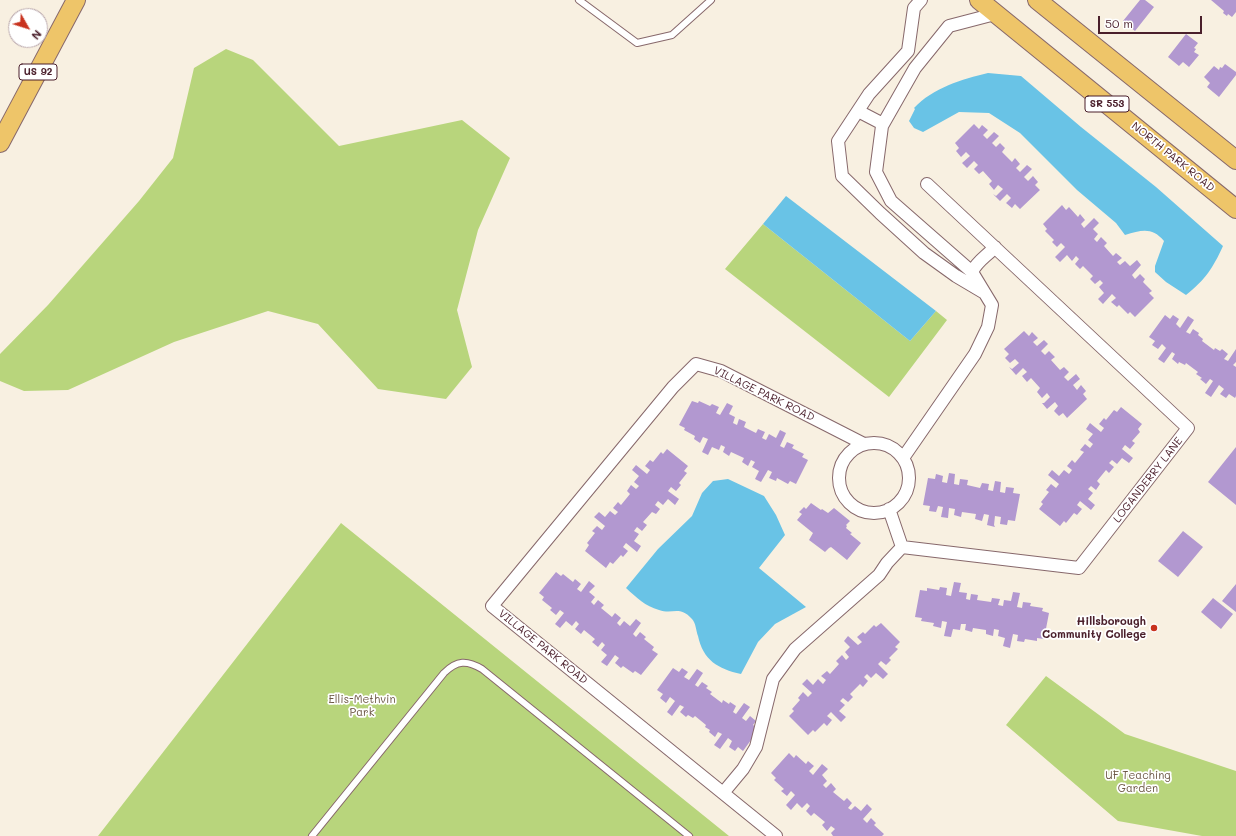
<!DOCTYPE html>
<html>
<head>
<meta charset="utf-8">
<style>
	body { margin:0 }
	#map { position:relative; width:1236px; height:836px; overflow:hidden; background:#f8f0e1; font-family:Mali,sans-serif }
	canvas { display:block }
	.north { position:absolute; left:8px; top:8px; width:40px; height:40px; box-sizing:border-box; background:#fff; border:1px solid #b7a5aa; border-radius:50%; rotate:129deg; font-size:11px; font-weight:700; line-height:16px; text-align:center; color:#4a1f2b }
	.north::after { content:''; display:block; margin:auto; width:14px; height:18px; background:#c8321e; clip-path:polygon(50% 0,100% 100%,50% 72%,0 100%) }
	.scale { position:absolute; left:1098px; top:16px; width:104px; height:18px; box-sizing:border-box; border:2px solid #4a1f2b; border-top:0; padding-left:5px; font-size:12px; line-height:14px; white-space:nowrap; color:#4a1f2b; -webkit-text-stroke:3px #fff; paint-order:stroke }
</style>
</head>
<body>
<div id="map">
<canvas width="1236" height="836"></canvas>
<div class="north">N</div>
<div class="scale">50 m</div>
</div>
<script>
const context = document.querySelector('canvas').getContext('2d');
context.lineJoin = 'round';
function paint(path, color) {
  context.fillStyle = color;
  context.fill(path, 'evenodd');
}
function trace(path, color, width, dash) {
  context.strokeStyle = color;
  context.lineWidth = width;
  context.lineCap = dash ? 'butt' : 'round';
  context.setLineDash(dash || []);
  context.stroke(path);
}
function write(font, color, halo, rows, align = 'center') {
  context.font = font + ' Mali,sans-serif';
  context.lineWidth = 3.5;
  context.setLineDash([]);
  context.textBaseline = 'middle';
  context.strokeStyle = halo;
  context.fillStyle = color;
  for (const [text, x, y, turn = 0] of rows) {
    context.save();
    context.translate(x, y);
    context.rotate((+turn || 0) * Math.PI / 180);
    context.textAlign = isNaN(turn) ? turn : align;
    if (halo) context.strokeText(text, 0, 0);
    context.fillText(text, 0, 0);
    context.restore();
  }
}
const green = new Path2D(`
	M226 49 253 60 339 146 462 120 510 158 478 230 457 310 472 367 446 399 378 389 318 324 268 311 174 342 68 390 24 391 0 381V354L48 305 139 201 173 158 194 68Z
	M763 224 910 341 936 311 947 320 889 397 725 269Z
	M341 523 729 836H98Z
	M1046 676 1125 734 1236 771V836H1202L1118 821 1006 725Z`);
const water = new Path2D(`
	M988 73 1021 76 1081 127 1156 187 1223 246C1213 268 1205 280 1186 295L1166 282 1155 272V266L1164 241C1152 227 1142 230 1125 235L1116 223 1077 190 1020 133 989 113 959 112 923 132 914 128 909 121 915 109 914 108C933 88 962 79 988 73Z
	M786 196 936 311 910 341 763 224Z
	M728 479 764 496 776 515 785 535 759 568 806 607 775 624 758 642 741 674C718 669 703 660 698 636 696 631 696 623 692 619 679 605 673 615 659 610 645 606 637 598 626 588L658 549 692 516 702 493 713 481Z`);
const building = new Path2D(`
	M1140 0H1145L1154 7 1135 31 1123 21Z
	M1211 0H1236V12L1232 17 1228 14 1227 16 1223 13 1224 11Z
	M1186 34 1198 43 1194 48 1196 49 1194 52 1199 55 1189 67 1183 62 1179 66 1168 57Z
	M1225 64 1236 72V75L1219 97 1207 87 1210 83 1204 77 1214 66 1219 70 1220 67 1222 68Z
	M974 124 979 129 982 125 988 130 983 135 987 139 994 132 999 136 992 143 996 147 1000 143 1005 148 1002 152 1012 162 1015 158 1020 164 1016 168 1020 172 1027 165 1032 169 1024 177 1028 181 1033 176 1038 182 1035 185 1040 190 1020 209 1015 204 1012 208 1006 203 1011 198 1007 194 1000 201 993 194 996 196 1003 189 998 185 994 190 989 184 992 181 983 171 979 174 974 169 978 165 974 161 967 168 962 163 970 156 966 152 961 157 956 151 959 148 955 143Z
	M1062 205 1066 210 1069 207 1078 217 1080 214 1085 220 1081 224 1084 228 1094 218 1099 223 1093 229 1098 234 1094 239 1097 242 1101 237 1107 243 1104 246 1113 256 1116 253 1122 258 1117 262 1120 265 1125 261 1130 266 1137 260 1141 265 1132 275 1135 279 1140 274 1145 279 1143 282 1152 291 1149 293 1154 298 1135 317 1130 312 1128 314 1119 305 1117 307 1111 302 1116 298 1112 294 1103 304 1098 299 1104 293 1099 287 1103 283 1100 280 1095 284 1090 279 1093 276 1083 266 1080 269 1075 264 1079 259 1076 256 1072 261 1067 255 1060 262 1055 257 1065 247 1061 243 1057 247 1052 242 1054 240 1045 231 1047 229 1043 224Z
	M1165 315 1170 319 1173 315 1179 319 1176 324 1180 328 1188 316 1194 320 1186 332 1190 334 1193 329 1199 333 1198 335 1203 339 1202 341 1214 350 1215 348 1220 351 1222 349 1228 354 1224 359 1228 361 1236 349V362L1233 365 1236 367V396L1235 398 1229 394 1226 398 1220 394 1224 389 1219 385 1211 397 1205 393 1213 381 1210 379 1206 384 1200 379 1202 378 1196 374 1198 372 1186 363 1185 365 1179 362 1178 364 1172 359 1175 354 1172 352 1164 363 1158 359 1166 348 1162 344 1158 349 1152 345 1155 341 1149 337Z
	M1024 331 1029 336 1032 332 1038 338 1033 342 1037 346 1044 340 1048 344 1041 351 1045 355 1049 351 1055 357 1051 360 1060 370 1064 367 1069 372 1064 377 1068 381 1076 374 1080 379 1073 385 1077 390 1081 385 1086 391 1083 394 1087 399 1067 418 1063 413 1059 416 1054 411 1058 406 1055 402 1047 409 1042 403H1044L1050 397 1047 393 1042 398 1037 392 1040 388 1031 378 1027 382 1022 376 1027 372 1023 368 1016 375 1009 367 1012 369 1019 363 1015 359 1010 363 1005 358 1009 354 1004 349Z
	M692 401 698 403 699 401 710 406 712 404 719 407 716 413 720 415 727 403 733 406 729 414 735 417 733 423 737 425 739 419 746 422 744 427 756 433 758 429 765 432 762 438 766 440 769 434 776 438 780 430 786 433 780 446 784 448 787 442 794 445 792 448 804 454 802 457 808 460 796 484 790 481 788 484 777 478 776 481 769 478 772 472 768 470 761 482 755 479 759 471 752 467 755 462 751 460 748 466 742 462 744 458 731 452 729 456 723 452 725 447 721 445 719 450 712 447 708 455 702 452 708 439 703 437 700 443 694 439 695 436 684 430 685 428 679 425Z
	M1121 407 1142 424 1138 429 1140 432 1132 441 1135 443 1130 449 1125 445 1122 449 1133 458 1129 463 1122 458 1117 464 1112 460 1109 463 1114 467 1109 473 1106 470 1097 481 1100 484 1096 490 1091 486 1088 489 1093 493 1088 499 1095 505 1091 510 1080 501 1077 505 1082 509 1077 515 1074 513 1066 523 1064 521 1060 526 1039 509 1043 504 1041 502 1049 492 1046 490 1051 484 1056 488 1059 484 1048 475 1052 470 1059 476 1064 470 1069 474 1072 470 1067 466 1072 460 1075 463 1084 452 1080 450 1085 444 1090 448 1093 444 1088 440 1093 434 1086 429 1090 423 1101 432 1104 428 1099 424 1104 418 1106 420 1114 410 1117 412Z
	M1236 447V505L1208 482Z
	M667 449 688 466 684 471 687 473 679 483 681 485 676 491 671 487 668 491 679 499 675 505 668 499 663 505 658 501 655 505 660 509 656 514 652 512 643 522 647 525 642 531 637 527 634 531 639 534 634 541 641 546 637 552 626 543 623 547 628 551 623 557 621 555 613 564 610 562 606 568 585 551 589 545 587 543 595 533 592 531 597 526 602 530 605 526 594 517 599 512 605 517 610 511 615 515 618 512 613 508 618 502 621 505 630 494 627 491 631 485 636 489 639 486 634 482 639 476 632 470 636 465 647 474 650 470 645 466 650 460 653 462 661 452 663 454Z
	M949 473 955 474 954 484 959 485 960 479 968 480 967 485 980 488 982 483 989 484 988 490 993 491 995 481 1001 482 1000 492 1005 493 1006 487 1014 488 1013 493 1020 494 1015 521 1008 520 1007 525 1000 524 1001 517 995 516 994 525 995 527 987 525 989 515 984 514 982 521 975 519 976 514 962 512 961 517 954 515 955 509 949 508 948 518 941 517 943 507 938 506 936 512 929 511 930 506 923 505 928 478 935 479 936 474 943 476 942 482 947 483Z
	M811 503 821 510 822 509 828 513 834 508 850 521 846 525 847 526 846 528 852 533 850 534 861 543 847 560 831 547 829 548 825 552 809 540 813 533 797 520 802 514 799 512 804 507 806 509Z
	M1183 531 1203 547 1178 577 1158 561Z
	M556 572 561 576 563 574 573 582 575 579 581 584 577 589 581 592 589 581 595 586 589 592 595 597 591 602 594 605 598 600 604 605 601 608 612 617 615 613 621 618 617 623 620 626 624 621 630 626 636 619 641 623 633 634 636 637 640 632 646 637 644 639 654 647 652 650 658 654 641 675 635 671 633 673 623 666 621 668 615 663 619 658 615 655 607 666 601 662 607 655 601 650 605 645 602 642 598 647 592 642 595 639 584 630 581 634 575 629 579 624 576 621 572 626 566 621 560 628 555 624 564 613 560 610 556 615 550 610 552 608 542 600 544 597 539 593Z
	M954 582 961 583 959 592 967 593 966 599 970 600 971 594 978 595 977 600 991 602 992 598 1000 599 998 605 1003 606 1004 600 1011 601 1013 592 1020 593 1017 607 1022 608 1023 602 1031 603 1030 606 1043 608 1042 611 1049 613 1044 639 1037 638V641L1025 639 1024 642 1017 641 1018 635 1013 634 1010 648 1003 646 1005 638 998 636 999 630 994 629 993 636 986 634V630L973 628 972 632 965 630 966 624H961L960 630 953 629 951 637 944 636 947 622 942 621 941 628 933 626 934 623 921 621 922 618 915 617 920 590 927 591V588L939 590 940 587 947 588 946 595 951 596Z
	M1236 584V612L1222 601Z
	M1213 598 1233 614 1221 629 1201 612Z
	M881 623 900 642 895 647 898 649 889 658 891 660 886 665 881 661 878 664 888 674 883 679 876 673 871 678 867 674 864 677 868 681 863 687 860 684 850 694 853 697 848 702 843 698 840 701 845 705 839 711 846 717 841 722 831 712 827 716 832 720 827 726 824 723 815 732 813 730 808 735 789 716 794 711 792 709 800 700 798 698 803 692 808 697 812 693 802 684 807 679 813 685 818 679 823 684 826 680 821 676 827 671 830 674 839 664 836 661 842 655 846 660 849 657 845 652 850 647 844 641 848 636 858 645 862 642 857 637 863 632 865 634 874 625 876 627Z
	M673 668 679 672 682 668 688 672 684 677 689 680 697 669 703 673 695 685 698 687 702 682 708 686 706 688 712 692 710 694 722 703 723 700 729 704 730 702 736 706 733 712 736 714 744 703 750 707 742 718 746 721 750 716 756 721 753 725 759 729 743 751 738 747 735 751 729 747 732 741 728 738 720 749 714 745 722 734 718 732 715 737 709 732 710 730 705 727 706 725 695 716 693 718 688 715 686 717 680 712 684 707 680 705 672 716 667 712 675 701 670 697 666 703 660 698 663 694 657 690Z
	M789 753 794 758 796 755 806 764 808 761 814 766 809 771 813 775 822 764 828 769 822 775 827 781 823 785 826 788 831 783 836 789 833 792 844 801 847 798 852 803 848 808 851 810 855 806 861 811 867 804 872 809 863 819 867 823 871 818 876 823 874 825 884 834 882 836H833L831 833 835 829 831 826 827 831 822 825 825 822 814 813 811 816 806 811 810 806 807 803 802 808 797 803 791 810 786 805 795 795 791 791 787 796 781 791 784 789 774 780 776 778 771 773Z`);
const service = new Path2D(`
	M579 0 637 43 672 35 711 0
	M312 836 444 673C457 660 467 660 482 669L689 836`);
const minor = new Path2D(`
	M921 0 914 8 908 51 869 94 838 141 842 176 880 213 924 253 956 276 983 292
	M858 111 883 124
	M972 272C977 261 987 256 995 247
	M839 478a35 35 0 1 1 70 0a35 35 0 1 1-70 0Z
	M903 458 975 354 988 327 992 305 972 272 891 201 876 172 882 126 915 68 949 26 995 14
	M889 509 902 547 1079 568 1188 428 927 184
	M723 793 743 769 756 747 773 679 795 649 879 575 887 563 902 547
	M776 836 492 606 673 387 696 364 721 371 864 444`);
const primary = new Path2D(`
	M979 0 1236 209
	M1037 0 1236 160
	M0 143 76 0`);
const markers = [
	[1154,628,4,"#c8321e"]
];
const shields = [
	[38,72,38],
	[1107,104,44]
];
const shieldNames = [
	["US 92",38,72],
	["SR 553",1107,104]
];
const streetNames = [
	["NORTH PARK ROAD",1173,157,39],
	["VILLAGE PARK ROAD",764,394,26],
	["LOGANDERRY LANE",1148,480,-52],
	["VILLAGE PARK ROAD",543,647,39]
];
const poiNames = [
	["Hillsborough",1146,622],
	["Community College",1146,635]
];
const parkNames = [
	["Ellis-Methvin",362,700],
	["Park",362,713],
	["UF Teaching",1138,776],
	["Garden",1138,789]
];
paint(green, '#b8d57c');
paint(water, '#69c3e6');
paint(building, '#b298d0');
trace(service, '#87686b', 8);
trace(minor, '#87686b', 14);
trace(primary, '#87686b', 20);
trace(service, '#fff', 6);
trace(minor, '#fff', 12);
trace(primary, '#eec569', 18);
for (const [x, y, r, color] of markers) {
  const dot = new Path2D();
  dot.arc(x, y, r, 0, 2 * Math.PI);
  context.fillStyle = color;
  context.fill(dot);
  trace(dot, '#fff', 1.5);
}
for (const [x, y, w] of shields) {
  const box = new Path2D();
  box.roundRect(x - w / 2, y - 8, w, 16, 3);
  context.fillStyle = '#fff';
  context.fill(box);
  trace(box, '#4a1f2b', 1);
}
write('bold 10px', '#4a1f2b', null, shieldNames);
write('11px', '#4a1f2b', '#fff', streetNames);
write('bold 11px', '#4a1f2b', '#fff', poiNames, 'right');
write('11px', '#6b5643', '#fff', parkNames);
</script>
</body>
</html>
